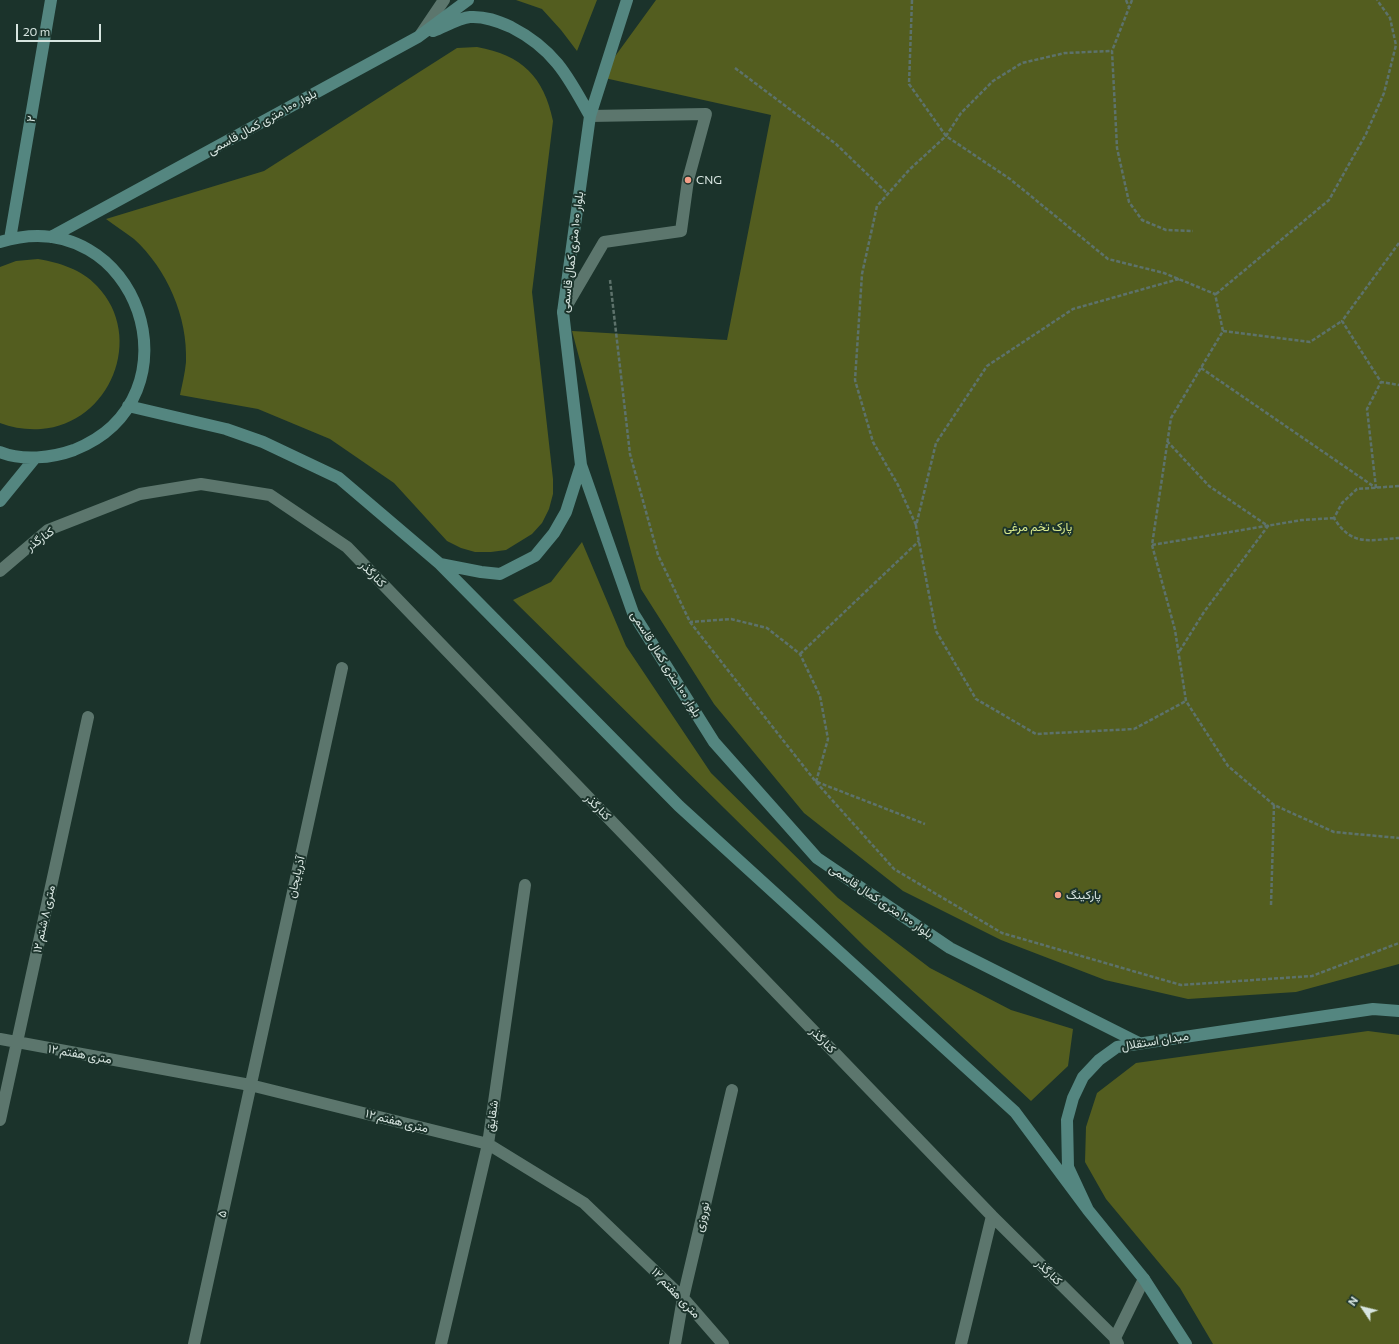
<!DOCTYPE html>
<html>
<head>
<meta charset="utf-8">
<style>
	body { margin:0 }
	#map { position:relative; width:1399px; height:1344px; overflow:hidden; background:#1b332b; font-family:Commissioner,sans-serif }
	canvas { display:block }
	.north { position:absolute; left:1343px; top:1288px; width:40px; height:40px; -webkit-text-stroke:3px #1b332b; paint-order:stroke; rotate:305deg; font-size:11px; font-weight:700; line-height:16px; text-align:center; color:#d7e5e0 }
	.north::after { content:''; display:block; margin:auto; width:14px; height:18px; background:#d7e5e0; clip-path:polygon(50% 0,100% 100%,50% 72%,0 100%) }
	.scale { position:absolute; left:16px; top:24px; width:85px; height:18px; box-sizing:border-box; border:2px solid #d7e5e0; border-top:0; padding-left:5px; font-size:12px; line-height:14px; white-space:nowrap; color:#d7e5e0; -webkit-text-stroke:3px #1b332b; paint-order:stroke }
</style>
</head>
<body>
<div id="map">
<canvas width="1399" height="1344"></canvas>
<div class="north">N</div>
<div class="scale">20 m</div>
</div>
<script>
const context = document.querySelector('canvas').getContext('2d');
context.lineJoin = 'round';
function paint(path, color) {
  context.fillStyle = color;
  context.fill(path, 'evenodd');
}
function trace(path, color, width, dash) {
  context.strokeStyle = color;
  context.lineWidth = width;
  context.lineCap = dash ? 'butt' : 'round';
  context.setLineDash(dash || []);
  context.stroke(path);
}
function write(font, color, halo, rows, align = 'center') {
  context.font = font + ' Commissioner,Vazirmatn,sans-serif';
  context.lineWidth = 4;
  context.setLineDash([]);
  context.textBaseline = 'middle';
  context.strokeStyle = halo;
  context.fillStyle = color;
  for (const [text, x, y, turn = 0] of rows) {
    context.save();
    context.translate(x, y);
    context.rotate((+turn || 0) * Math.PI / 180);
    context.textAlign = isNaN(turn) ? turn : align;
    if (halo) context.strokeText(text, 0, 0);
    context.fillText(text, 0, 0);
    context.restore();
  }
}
const green = new Path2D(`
	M516 0H597L577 51 561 30 542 9Z
	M656 0H1399V964L1296 992 1188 999 1105 980 1001 940 903 891 804 813 714 704 641 589 572 331 727 340 771 115 600 77Z
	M477 47C522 55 544 77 553 121L532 292 553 479V494L549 509 542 523 532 534 506 550 491 552H475L461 548 447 541 394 483 330 439 258 409 180 395C182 385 185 373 186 362 188 317 167 269 134 239 125 232 115 226 106 219L264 171 457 48Z
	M38 259C60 263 81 269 97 286 146 337 110 424 41 429 27 430 13 428 0 423V267L16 261Z
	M582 542 626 646 711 773 838 898 930 968 1011 1010 1073 1029 1068 1066 1031 1101 865 947 513 600 551 582Z
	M1368 1031 1399 1035V1344H1213L1180 1288 1106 1199 1085 1162 1086 1127 1097 1093 1136 1063Z`);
const path = new Path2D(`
	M912 0 909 84 946 136 1010 179 1108 259 1164 273 1215 294 1223 331 1171 418 1152 545 1175 630 1186 701 1228 766 1274 805 1334 832 1399 838
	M1126 0 1129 7
	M1132 0 1112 51 1117 148 1129 202 1142 220 1166 230 1193 231
	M735 68 836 144 888 194
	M1399 243 1342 321 1381 382 1399 385
	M1179 279 1073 309 987 366 936 443 916 526 936 631 976 699 1036 734 1134 729 1186 701
	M610 280 630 454 658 555 690 622 816 782 828 739 820 696 800 654 767 628 731 619 690 622
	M1216 294 1329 200 1366 134 1384 93 1396 45 1390 18 1377 0
	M1223 331 1310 342 1342 321
	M1201 368 1376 488
	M1167 441 1209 486 1268 526 1204 612 1179 652
	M1399 486 1357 489 1342 503 1334 518C1352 547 1369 540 1399 538
	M1376 488 1367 409 1381 382
	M916 525 898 485 873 442 855 380 862 274 877 206 910 169 946 136 961 113 993 81 1022 63 1065 53 1112 51
	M1152 545 1302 520 1334 518
	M800 654 919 541
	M816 782 894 869 1002 933 1181 985 1312 976 1399 943
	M817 782 925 824
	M1271 905 1274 805`);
const lane = new Path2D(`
	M563 312 604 242 681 231 688 180 706 114 590 116`);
const street = new Path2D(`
	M421 34 444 0
	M0 571 48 530 140 494 201 484 270 495 347 547 992 1216 1115 1338 1118 1344
	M0 1039 250 1085 488 1144 584 1203 683 1298 723 1344
	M0 1120 88 717
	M194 1344 342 668
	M441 1344 488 1144 525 885
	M675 1344 683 1298 732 1090
	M961 1344 992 1216
	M1116 1344 1115 1338 1144 1279`);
const secondary = new Path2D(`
	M627 0 590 116 563 312 581 465 633 613 714 742 817 858 950 948 1139 1043
	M433 31C444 27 459 18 470 17 485 16 498 21 511 27 554 49 568 76 590 116
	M51 237 418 37 468 0
	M10 239 51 0
	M0 242C139 200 204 399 74 450 52 458 22 461 0 452
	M128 406 226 429 263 442 339 478 440 564 679 806 1015 1112 1088 1210
	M0 501 35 458
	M440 564 481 572 500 574 535 556 554 533 566 512 581 465
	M1186 1344 1144 1279 1088 1210 1068 1167 1067 1120 1073 1098 1083 1077 1099 1060 1117 1047 1373 1009 1399 1011`);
const markers = [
	[688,180,4,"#f49e87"],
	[1058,895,4,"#f49e87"]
];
const streetNames = [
	["۲",31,119,-80],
	["بلوار ۱۰۰ متری کمال قاسمی",262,122,-29],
	["بلوار ۱۰۰ متری کمال قاسمی",572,252,-83],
	["کنارگذر",40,539,-36],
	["کنارگذر",373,574,46],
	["بلوار ۱۰۰ متری کمال قاسمی",666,664,58],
	["کنارگذر",598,807,46],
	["آذریایجان",296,877,-77],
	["بلوار ۱۰۰ متری کمال قاسمی",881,901,34],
	["۱۲ متری ۸ شتم",44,919,-78],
	["کنارگذر",823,1040,46],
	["میدان استقلال",1155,1041,-9],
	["۱۲ متری هفتم",80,1054,10],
	["شقایق",492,1116,-82],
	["۱۲ متری هفتم",397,1121,14],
	["۵",222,1214,-78],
	["نوروزی",702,1217,-77],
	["کنارگذر",1049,1272,45],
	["۱۲ متری هفتم",676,1293,46]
];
const poiNames = [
	["CNG",696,180],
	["پارکینگ",1066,895]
];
const parkNames = [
	["پارک تخم مرغی",1038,527]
];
paint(green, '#535d1f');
trace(path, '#5d726b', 2.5, [4, 2]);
trace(lane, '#5c766d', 12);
trace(street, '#5c766d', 12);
trace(secondary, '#548680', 12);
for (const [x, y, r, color] of markers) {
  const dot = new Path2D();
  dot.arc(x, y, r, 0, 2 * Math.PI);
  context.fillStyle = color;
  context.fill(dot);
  trace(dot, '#1b332b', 1.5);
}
write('12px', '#d7e5e0', '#1b332b', streetNames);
write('12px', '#d7e5e0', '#1b332b', poiNames, 'left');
write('12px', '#d9ea8c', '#1b332b', parkNames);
</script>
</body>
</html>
